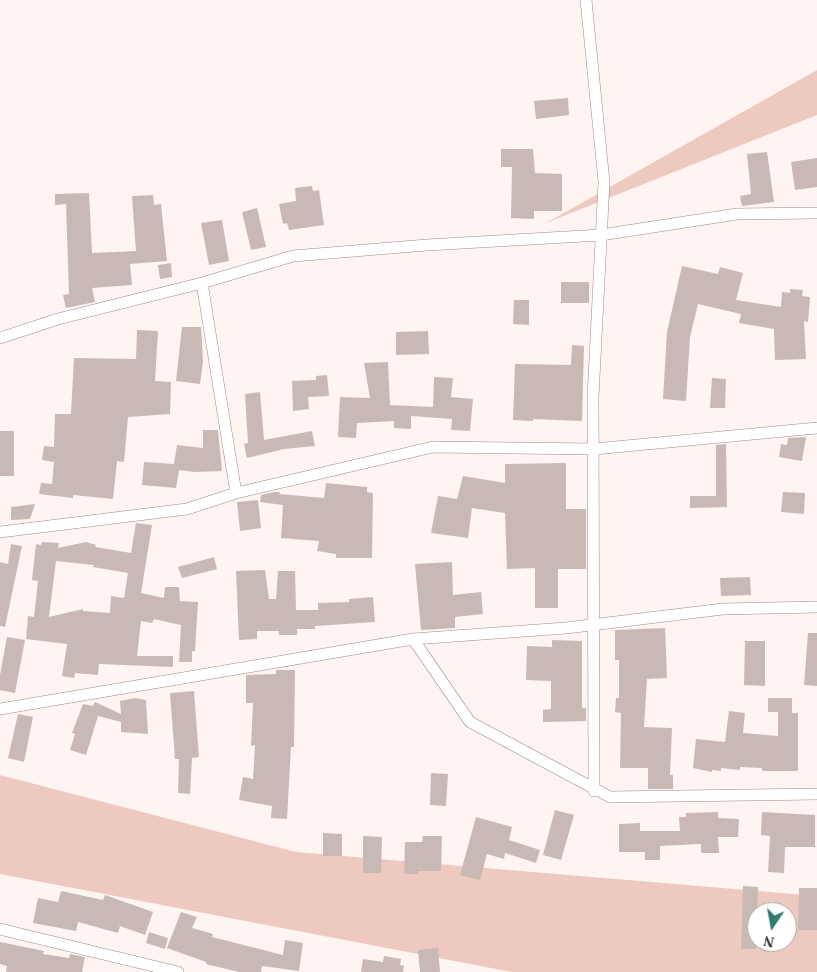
<!DOCTYPE html>
<html>
<head>
<meta charset="utf-8">
<style>
	body { margin:0 }
	#map { position:relative; width:817px; height:972px; overflow:hidden; background:#fef4f2; font-family:Georgia,serif }
	canvas { display:block }
	.north { position:absolute; left:747px; top:902px; width:50px; height:50px; box-sizing:border-box; background:#fff; border:1px solid #aaa8a7; border-radius:50%; rotate:192deg; font-size:14px; font-weight:700; line-height:20px; text-align:center; color:#2b2524 }
	.north::after { content:''; display:block; margin:auto; width:18px; height:22px; background:#337971; clip-path:polygon(50% 0,100% 100%,50% 72%,0 100%) }
</style>
</head>
<body>
<div id="map">
<canvas width="817" height="972"></canvas>
<div class="north">N</div>
</div>
<script>
const context = document.querySelector('canvas').getContext('2d');
context.lineJoin = 'round';
function paint(path, color) {
  context.fillStyle = color;
  context.fill(path, 'evenodd');
}
function trace(path, color, width, dash) {
  context.strokeStyle = color;
  context.lineWidth = width;
  context.lineCap = dash ? 'butt' : 'round';
  context.setLineDash(dash || []);
  context.stroke(path);
}
const green = new Path2D(`
	M817 70V115L546 223Z
	M0 775 296 852 817 896V972H512L0 874ZM757 912H787V942H757Z`);
const building = new Path2D(`
	M568 98 569 115 536 119 534 101Z
	M501 149H533L535 173 562 174V211H534V219L511 218 512 167H501Z
	M767 152 774 202 742 206 740 196 751 194 747 154Z
	M817 158V187L795 190 791 162Z
	M312 186 313 191 319 190 324 225 289 230 287 223 283 224 279 204 296 201 295 188Z
	M89 193 92 253 136 251 132 196 153 195 154 205 161 204 167 261 130 264 132 285 92 288 95 302 66 308 63 295 69 294 66 204 55 205V194Z
	M257 208 266 247 251 250 242 212Z
	M222 220 229 261 209 265 201 223Z
	M171 263 172 277 160 279 158 265Z
	M682 266 718 274 720 267 743 273 736 300 781 307 782 292 790 293V289L803 290 802 296 810 297 808 322 804 321 806 359 775 360 774 329 739 323 741 314 698 304 690 337 686 401 663 399 667 332Z
	M561 282H589V303H561Z
	M514 300H529V325L513 324Z
	M182 327H201L203 362 200 384 176 381Z
	M137 330 158 331 155 381 171 382 170 414 128 417 124 462 117 461 113 499 73 495V498L39 494 41 483 52 484 54 462 42 460 44 446 54 447 55 414H71L74 358 136 359Z
	M428 331 429 354 396 355V332Z
	M572 345 584 346 582 421 533 419V421L513 420 515 364 571 365Z
	M388 362 390 405 433 407 434 377 453 378 451 397 473 399 470 431 451 430 452 419 411 416V429L394 428V421L357 423 356 438 338 437 340 397 370 398 364 363Z
	M327 375 329 396 308 397 309 409 293 411 292 381 316 380V376Z
	M712 378 726 379 725 408H710Z
	M260 392 264 440 312 431 315 446 284 449 247 458 244 444 248 443 245 394Z
	M203 430H218L222 471 195 472 179 470 176 488 142 485 144 462 174 464 177 445 203 448Z
	M0 431H14V476H0Z
	M806 437 802 461 779 457 781 444 787 445 788 438Z
	M726 444 727 507 690 508V496H716V445Z
	M566 463V509H586V569H558V608H535V568L507 569 505 513 472 508 468 538 431 533 438 496 457 499 463 476 505 483V464Z
	M326 483 367 487V492L373 493 372 558H336V554L317 551 319 541 281 538 283 505 260 502 261 495 275 492H280L279 494 324 498Z
	M783 492 805 493 804 514 781 512Z
	M258 500 261 528 240 531 237 502Z
	M35 504 30 519 11 520V507Z
	M136 523 152 525 141 593 164 598 165 587H179L180 601 198 602 195 651H192V662H179L181 625 154 619 152 623 141 621 137 656H173V667L99 664 98 675 75 673 74 678 62 676 67 644 26 639 28 616 34 617 38 581 32 580 36 544 41 545 42 542 59 543 58 548 86 542 96 545 95 547 131 553ZM56 561 94 565 93 567 128 573 124 598 111 596 110 613 83 611V609L49 617Z
	M11 544 22 546 5 627 0 626V562L8 564Z
	M214 557 217 569 182 578 178 567Z
	M452 562 453 595 481 592 483 614 455 617V628L421 630 415 564Z
	M265 570 269 599H276L278 571H295L296 610H318V603L349 602V599L373 597 375 622 315 626V629H297V635H279V631H257V639L239 640 236 571Z
	M750 577 751 595 721 596 720 578Z
	M665 628 667 678 647 679 644 727 672 728 670 775H673V789H648V768H620L621 713 615 712 616 698H619V660H615V630Z
	M808 633H817V686L804 685Z
	M7 637 25 640 15 693 0 690V675Z
	M552 640 582 641V708H586V721L543 722V710L551 709V681L526 680 527 646 552 647Z
	M745 641H765V686L744 685Z
	M276 670H295L294 747H291L287 819 271 818 272 806 239 800 243 777 253 779 255 745 251 746 253 703H246V675L276 674Z
	M194 691 199 757 192 758 190 794 178 793 179 759H175L170 693Z
	M135 698 146 700 148 734 121 732V722L98 716 86 755 70 750 75 734 72 733 83 704 93 706 95 702 121 714 120 701Z
	M768 698H792V713H798V771H762V768L740 767V770L721 768V771L712 770V772L693 768 696 739 725 742 729 711 745 713 743 733 778 736V712H768Z
	M18 714 33 717 24 762 8 758Z
	M431 773 448 774 446 806 430 805Z
	M555 810 574 815 561 860 543 855Z
	M718 812V818L739 819 738 837H718L719 853H701V844L660 846V860H645V852H619V824L640 823V831H680L679 817H686V813Z
	M762 812 815 815V847H785L784 873 768 872 770 836 761 835Z
	M476 817 512 827 509 840 540 850 536 863 505 853 504 859 487 854 480 880 460 875Z
	M323 833 342 834V856H323Z
	M363 836 382 837 381 873H363Z
	M423 836H442L441 871H418V874H404L405 842H422Z
	M743 886 758 887 756 949H741Z
	M799 888H817V930H798Z
	M61 891 103 900 105 895 153 912 145 935 120 926 118 933 78 922 76 931 33 923 38 898 58 902Z
	M181 912 197 917 192 928 213 934 212 937 283 955 285 940 303 943 299 971 262 966 261 972H239L206 964V962L167 948Z
	M149 932 168 938 165 949 146 943Z
	M0 942 44 951 43 954 69 958 70 954 85 957 82 972H6L7 966 0 964Z
	M438 948 440 972H420L418 950Z
	M384 956 401 959 400 965 404 966 403 972H361L363 959 383 962Z`);
const minor = new Path2D(`
	M586 0 604 182 593 397 594 791
	M202 283 236 493
	M0 338 58 319 202 283 293 256 427 245 601 235 737 214 817 213
	M0 532 187 509 236 493 433 447 594 449 817 428
	M413 639 470 722 610 797 817 794
	M0 709 413 639 566 628 723 609 817 607
	M0 929 178 972`);
paint(green, '#eec9c0');
paint(building, '#c8b9b5');
trace(minor, '#9a8b88', 12);
trace(minor, '#fff', 11);
</script>
</body>
</html>
